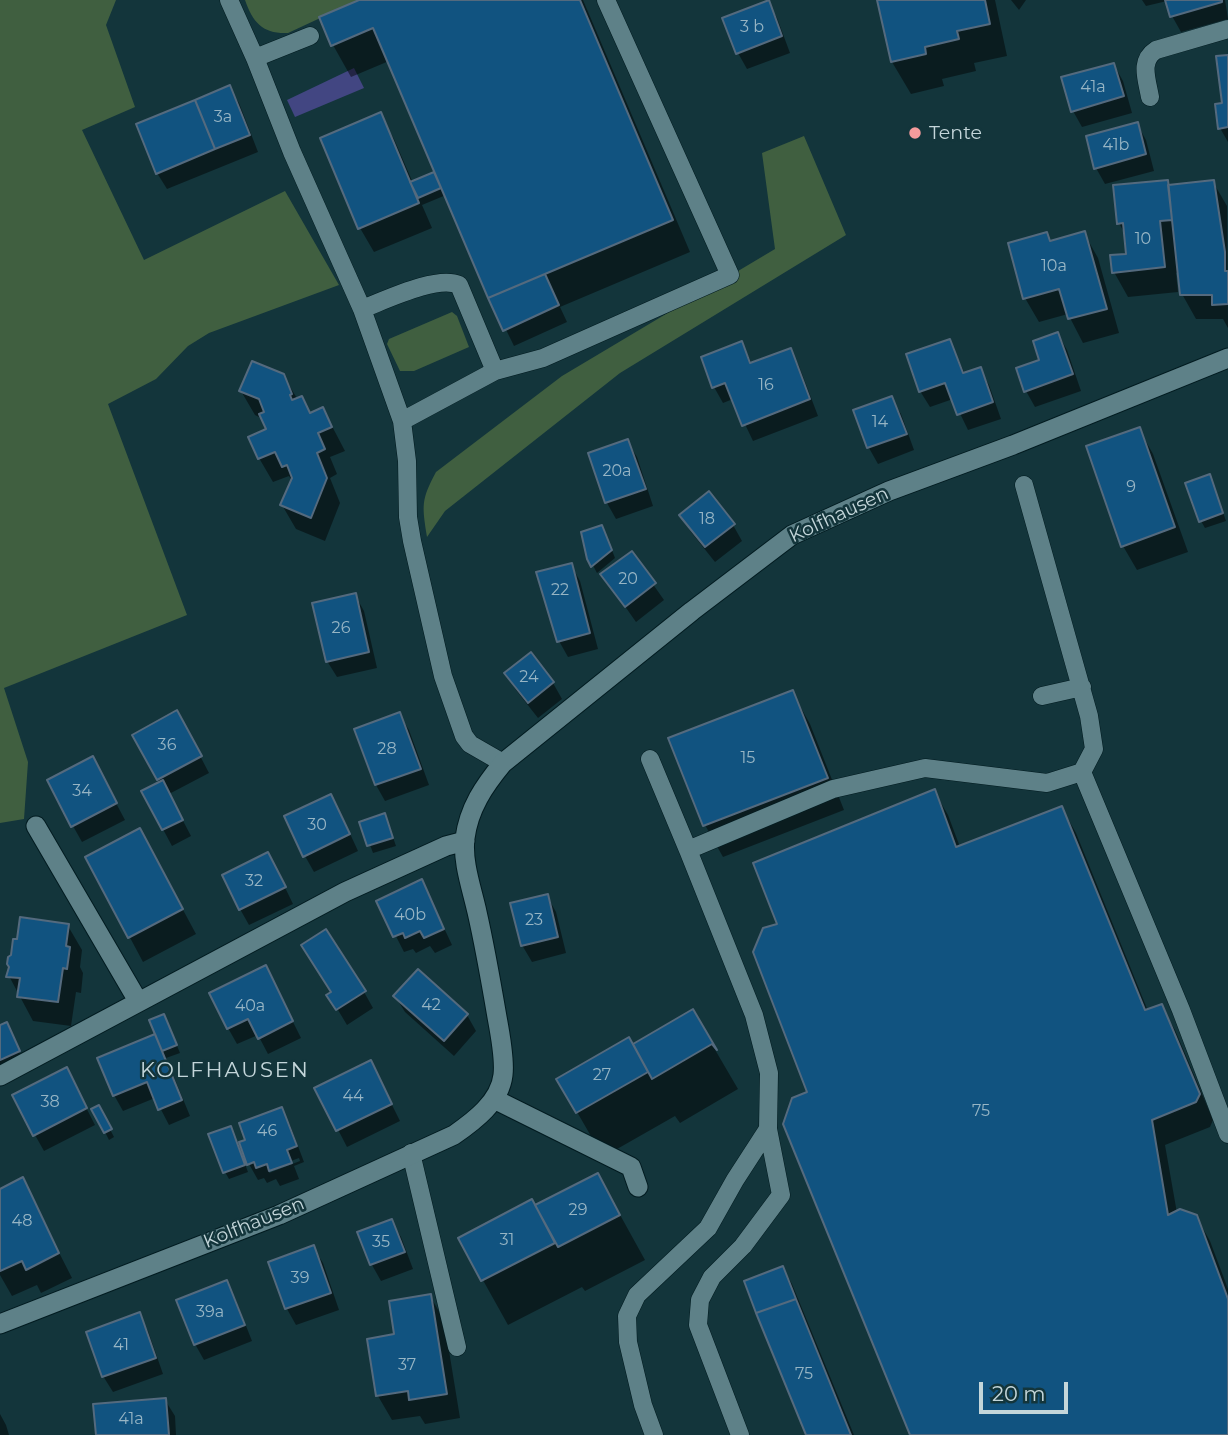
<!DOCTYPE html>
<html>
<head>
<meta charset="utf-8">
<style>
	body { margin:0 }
	#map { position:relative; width:1228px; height:1435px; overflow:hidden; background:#13353b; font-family:Montserrat,sans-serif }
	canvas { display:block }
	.scale { position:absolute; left:979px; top:1382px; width:89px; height:32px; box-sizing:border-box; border:4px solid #c4d6da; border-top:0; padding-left:9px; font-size:21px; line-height:24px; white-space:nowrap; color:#c4d6da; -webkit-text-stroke:5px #13353b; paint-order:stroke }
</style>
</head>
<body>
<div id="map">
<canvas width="1228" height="1435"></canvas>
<div class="scale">20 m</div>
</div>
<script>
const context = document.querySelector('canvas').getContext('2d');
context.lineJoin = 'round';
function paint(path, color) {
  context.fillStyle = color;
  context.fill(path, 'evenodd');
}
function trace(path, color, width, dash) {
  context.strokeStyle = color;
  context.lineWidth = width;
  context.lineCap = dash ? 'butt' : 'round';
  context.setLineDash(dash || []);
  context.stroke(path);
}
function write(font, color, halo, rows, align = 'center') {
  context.font = font + ' Montserrat,sans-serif';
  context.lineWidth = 5;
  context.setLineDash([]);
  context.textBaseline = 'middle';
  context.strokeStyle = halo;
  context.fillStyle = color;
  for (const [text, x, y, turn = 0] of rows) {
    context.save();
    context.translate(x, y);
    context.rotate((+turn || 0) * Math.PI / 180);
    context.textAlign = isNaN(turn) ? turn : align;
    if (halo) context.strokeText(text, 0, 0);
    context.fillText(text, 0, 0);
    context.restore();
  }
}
const green = new Path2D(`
	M0 0H116L106 25 135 107 82 130 144 260 285 191 339 285 209 333 188 346 156 379 108 404 187 615 4 688 28 762 24 819 0 823Z
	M245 0H359L288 33C263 34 253 23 245 0Z
	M804 136 846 235 620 373 445 511 427 537C422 505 421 500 436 472L562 376 775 249 762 153Z
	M452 312 457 316 469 347 414 371H400L387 344 389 339Z`);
const water = new Path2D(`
	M354 68 364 88 295 117 287 100Z`);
const shadow = new Path2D(`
	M363 0H583L690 252 560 307 567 322 514 346 490 297 446 195 422 205 432 228 374 252 360 228 380 115 394 139 413 183 437 173 389 61 351 77 333 45 321 18Z
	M878 0H995L1007 56 974 63 976 71 942 79 944 86 911 94 892 62Z
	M1011 0H1026L1019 10Z
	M1142 0H1225L1228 19 1181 32 1172 16 1167 1 1146 6Z
	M768 2 777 18 790 53 747 69 738 53Z
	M1228 57V142L1220 128Z
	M1114 65 1123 81 1132 113 1082 127 1073 111Z
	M229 87 239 103 258 152 167 189 157 173Z
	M1137 124 1146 140 1154 171 1105 184 1096 168Z
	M1167 182 1170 187 1213 182 1227 206 1228 328 1223 319H1196L1182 294 1179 272 1176 273 1178 292 1128 297 1114 272 1128 255 1126 236 1119 223Z
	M1084 233 1098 258 1119 333 1083 343 1068 314 1039 322 1025 298 1047 234 1052 243Z
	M1058 334 1067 350 1081 391 1035 407 1026 391Z
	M950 341 965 374 980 369 989 385 1001 419 968 430 953 399 930 407 920 391Z
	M742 343 752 364 790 350 799 366 818 416 753 441 733 399 723 403 714 387Z
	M283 375 298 400 302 398 311 414 323 409 345 451 330 457 337 474 330 478 340 503 325 541 296 529 282 505 292 481 289 476 273 482 259 458 268 430 263 419 255 415 241 391Z
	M891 398 901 414 914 450 878 464 869 448 855 411Z
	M1139 429 1153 454 1188 552 1137 570 1123 546Z
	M627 441 637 457 653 506 616 519 607 503 590 454Z
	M1213 484 1226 521 1205 528 1201 521Z
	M681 516 733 525 742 541 715 562 691 532Z
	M606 535 615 558 597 573 589 558Z
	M631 553 664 600 636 622 603 575Z
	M571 565 580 581 598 649 568 657 559 641Z
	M355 595 364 611 377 668 337 677 327 661Z
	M506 674 553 683 562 699 538 718 516 690Z
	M792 692 810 724 844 810 723 857 705 825 671 739Z
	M399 714 409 730 429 785 385 801 376 785 356 730Z
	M186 729 209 773 169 794 191 836 172 846 143 792 160 783 134 735Z
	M101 775 125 820 82 842 73 826Z
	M934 791 948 815 960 847 1062 808 1076 833 1148 1011 1161 1006 1175 1030 1213 1120 1210 1127 1165 1145 1177 1213 1196 1216 1210 1241 1228 1289V1435H912L809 1093 779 925Z
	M340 812 358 851 314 872 305 856Z
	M362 823H388L396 846 373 853Z
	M153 854 196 934 143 962 87 857Z
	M277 871 293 904 249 925 240 909Z
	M547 896 556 912 566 953 532 962 522 945Z
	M430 898 452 945 435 953 430 946 416 953 413 949 404 952 378 901Z
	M68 926 82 950 80 967 83 973 81 993 76 992 71 1026 33 1021 9 976Z
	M274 984 301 1038 268 1054 258 1035 237 1044 228 1028Z
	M364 992 373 1008 347 1025 329 995 333 993Z
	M395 996 467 1015 476 1031 454 1056 405 1012Z
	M693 1012 738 1089 680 1123 675 1116 603 1157 558 1079 633 1047Z
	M168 1024 180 1053 166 1058 190 1116 169 1125 155 1098 123 1111 114 1095 157 1035Z
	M0 1027 11 1031 22 1059 0 1069Z
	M379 1079 400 1121 347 1147 317 1089Z
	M75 1086 95 1125 44 1151 35 1135Z
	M99 1108 114 1137 109 1140 94 1110Z
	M281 1109 290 1125 304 1162 294 1166 299 1179 280 1186 276 1179 267 1183 264 1178 258 1180 249 1164ZM299 1158 300 1161 269 1173V1169Z
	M234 1135 248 1172 229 1179 225 1172Z
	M598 1175 645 1260 585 1291 582 1287 508 1325 460 1239 535 1207Z
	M22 1180 72 1278 41 1293 37 1285 12 1296 0 1275V1191Z
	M391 1221 401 1237 413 1269 381 1281 372 1265 359 1233Z
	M313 1247 323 1263 339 1310 296 1325 287 1309 270 1263Z
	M783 1268 792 1284 854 1435H808Z
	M226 1282 235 1298 252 1341 204 1360 195 1344Z
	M430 1296 444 1320 460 1418 425 1424 420 1416 392 1420 378 1396 369 1340 396 1336Z
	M139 1315 148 1331 163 1374 113 1392 103 1376Z
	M165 1400 175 1416 176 1435H97Z
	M0 1414 6 1425 9 1435H0Z`);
const building = new Path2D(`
	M359 0H580L673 220 488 298 373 28 331 46 319 17Z
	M769 0 782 36 736 54 722 18Z
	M877 0H985L990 24 957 31 959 39 925 47 926 54 891 62Z
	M1165 0H1222V2L1170 17Z
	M1228 55V127L1218 129 1215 104 1222 103 1216 56Z
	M1114 63 1124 96 1071 112 1061 77Z
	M230 85 250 135 215 149 195 100Z
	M195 100 215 149 156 174 136 124Z
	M381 112 419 203 358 229 320 138Z
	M1138 122 1146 154 1094 169 1086 136Z
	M434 172 441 188 418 198 410 182Z
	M1168 180 1172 220 1160 221 1165 267 1112 273 1110 255 1126 254 1123 223 1117 224 1113 185Z
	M1214 180 1225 252V271H1228V304L1212 305V295H1180L1172 220 1168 185Z
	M1085 231 1107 309 1068 319 1059 289 1023 299 1008 243 1047 232 1050 241Z
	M545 274 559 305 503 331 488 298Z
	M1058 332 1073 374 1024 392 1016 368 1039 360 1033 341Z
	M950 339 963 373 981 367 993 402 957 415 945 383 919 392 906 354Z
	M742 341 750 363 791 348 810 399 742 426 725 383 712 388 701 357Z
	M252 361 284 374 292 394 290 395 292 400 302 396 310 413 323 407 332 427 318 433 325 449 317 453 327 478 311 518 280 505 292 478 287 465 282 467 275 452 258 459 248 437 266 429 259 414 264 412 259 399 239 391Z
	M892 396 907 434 867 448 853 410Z
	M1140 427 1175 527 1121 547 1086 446Z
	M628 439 646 489 605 503 588 453Z
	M1210 474 1223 513 1199 522 1185 483Z
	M709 491 735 524 705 547 679 515Z
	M602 525 612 550 591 567 587 559 581 532Z
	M632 551 656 583 625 607 600 574Z
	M572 563 590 633 557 642 536 572Z
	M356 593 369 652 326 662 312 603Z
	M531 652 554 682 528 703 504 673Z
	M793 690 828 778 703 826 668 738Z
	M177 710 202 756 157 780 132 735Z
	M400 712 421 769 375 785 354 729Z
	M93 756 117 803 71 827 47 780Z
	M163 780 183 820 162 830 141 791Z
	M935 789 956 847 1062 806 1145 1010 1162 1004 1200 1094 1196 1102 1152 1120 1168 1215 1180 1209 1197 1215 1228 1299V1435H910L783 1124 792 1098 807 1092 753 952 763 928 777 924 753 863Z
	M331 794 350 834 303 857 284 816Z
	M385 813 393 838 367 846 359 822Z
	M140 828 183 909 128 938 85 857Z
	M268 852 286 887 239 910 222 875Z
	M422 879 444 929 424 938 420 931 405 938 403 933 393 937 376 901Z
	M548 894 558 937 521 946 510 903Z
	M20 917 69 924 66 946 70 947 67 969 63 968 58 1002 17 997 20 978 6 977 9 967 7 964 8 957 11 955 13 939H17Z
	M326 929 366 991 336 1010 326 995 331 992 301 945Z
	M266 965 293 1021 258 1039 248 1019 227 1029 209 993Z
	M418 969 468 1014 444 1041 393 996Z
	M693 1009 717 1050 712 1044 652 1079 633 1044Z
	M164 1014 177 1045 162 1051 149 1020Z
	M7 1022 20 1051 0 1060V1025Z
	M155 1034 182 1100 158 1110 147 1082 113 1096 97 1058Z
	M629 1037 648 1072 576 1113 556 1079Z
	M371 1060 392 1104 336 1131 314 1088Z
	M67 1067 87 1108 33 1136 12 1095Z
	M99 1105 112 1129 104 1133 91 1109Z
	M282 1107 297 1146 287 1150 292 1163 269 1171 267 1164 256 1168 254 1162 247 1165 239 1142 245 1140 239 1123Z
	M231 1126 245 1165 223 1173 208 1134Z
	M598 1173 620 1215 558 1247 535 1205Z
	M23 1177 59 1253 26 1270 22 1261 0 1271V1189Z
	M532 1199 555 1243 481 1281 458 1238Z
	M392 1219 405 1252 370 1265 357 1232Z
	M314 1245 331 1293 285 1309 268 1262Z
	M783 1266 796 1299 756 1313 744 1281Z
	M227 1280 245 1325 194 1345 176 1300Z
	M431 1294 447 1394 409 1400 408 1391 376 1396 367 1339 394 1334 389 1301Z
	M796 1299 851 1435H806L756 1313Z
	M140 1312 156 1358 102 1377 86 1332Z
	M166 1398 169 1435H96L93 1404Z`);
const service = new Path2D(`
	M229 0 255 58 292 152 362 309C386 300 437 275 459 285L495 371
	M255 58 310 36
	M1150 97C1147 79 1139 61 1156 50L1228 29
	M362 309 402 421 407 461 408 517 412 541 443 676 464 736 470 744 503 763
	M402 421 495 371 543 358 730 275 606 0
	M1024 485 1089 716 1094 749 1082 772 1181 1010 1228 1134
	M1042 696 1082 687
	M650 759 688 850
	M411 1153 457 1347
	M654 1435 643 1405 628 1342 627 1316 637 1295 708 1228 735 1180 768 1129
	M740 1435 698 1325 700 1300 712 1277 743 1246 781 1195 768 1129 769 1073 754 1015 688 850 833 789 925 768 1047 783 1082 772`);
const minor = new Path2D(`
	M36 826 138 1001
	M0 1076 345 892 446 846 465 841
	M494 1099 631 1167 638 1187
	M0 1324 279 1215 454 1135C474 1121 500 1102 503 1075 505 1059 500 1033 497 1017 491 982 485 947 477 912 472 889 462 862 465 838 469 808 484 786 503 763L692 611 792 535 889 491 1013 445 1228 358`);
const markers = [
	[915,133,7,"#f59b9c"]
];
const numberNames = [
	["3 b",752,27],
	["41a",1093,87],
	["3a",223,117],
	["41b",1116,145],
	["10",1143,239],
	["10a",1054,266],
	["16",766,385],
	["14",880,422],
	["20a",617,471],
	["9",1131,487],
	["18",707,519],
	["20",628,579],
	["22",560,590],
	["26",341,628],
	["24",529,677],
	["36",167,745],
	["28",387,749],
	["15",748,758],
	["34",82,791],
	["30",317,825],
	["32",254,881],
	["40b",410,915],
	["23",534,920],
	["42",431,1005],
	["40a",250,1006],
	["27",602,1075],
	["44",353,1096],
	["38",50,1102],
	["75",981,1111],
	["46",267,1131],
	["29",578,1210],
	["48",22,1221],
	["31",507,1240],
	["35",381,1242],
	["39",300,1278],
	["39a",210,1312],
	["41",121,1345],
	["37",407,1365],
	["75",804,1374],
	["41a",131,1419]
];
const poiNames = [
	["Tente",929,133]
];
const streetNames = [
	["Kolfhausen",839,515,-25],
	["Kolfhausen",254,1223,-22]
];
const neighbourhoodNames = [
	["KOLFHAUSEN",225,1071]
];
paint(green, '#405f40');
paint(water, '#424682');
paint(shadow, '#0007');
paint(building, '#115380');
trace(building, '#546a7e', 2);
trace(service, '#021b20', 19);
trace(minor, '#021b20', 21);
trace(service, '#5e8188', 18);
trace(minor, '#5e8188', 19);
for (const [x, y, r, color] of markers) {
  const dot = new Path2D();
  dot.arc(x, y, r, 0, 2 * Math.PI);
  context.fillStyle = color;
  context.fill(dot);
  trace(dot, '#13353b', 2.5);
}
write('16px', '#97b5c4', null, numberNames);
write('19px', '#c4d6da', '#13353b', poiNames, 'left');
write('19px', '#c4d6da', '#13353b', streetNames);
context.letterSpacing = '2px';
write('21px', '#c4d6da', '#13353b', neighbourhoodNames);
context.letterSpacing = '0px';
</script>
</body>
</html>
